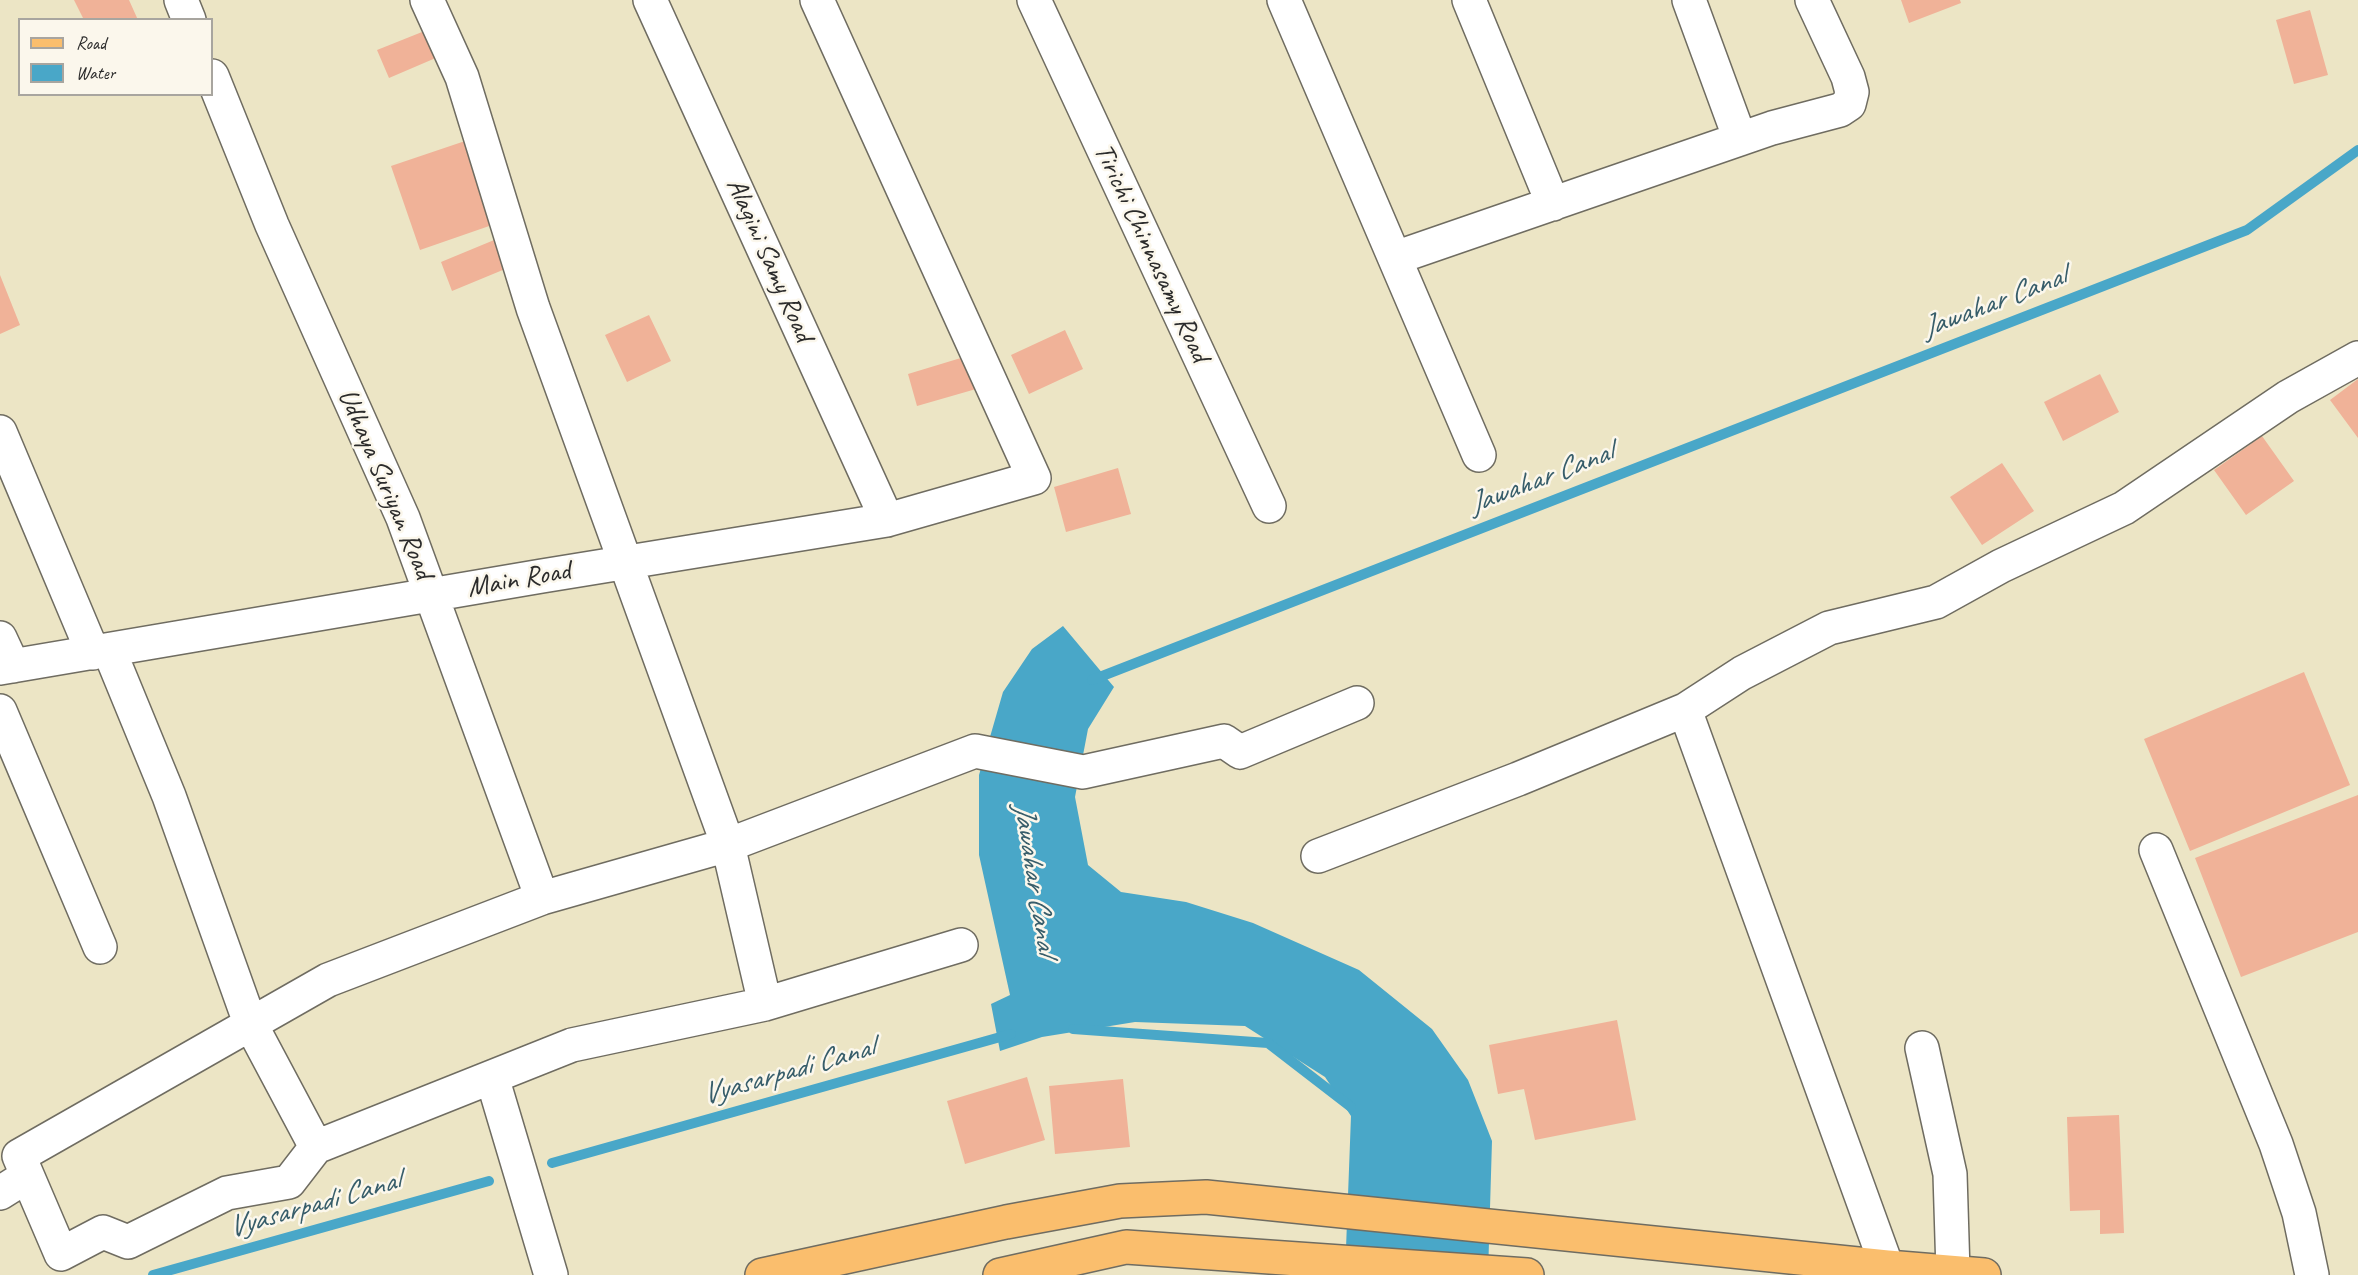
<!DOCTYPE html>
<html>
<head>
<meta charset="utf-8">
<style>
	body { margin:0 }
	#map { position:relative; width:2358px; height:1275px; overflow:hidden; background:#ece5c5; font-family:Caveat,sans-serif }
	canvas { display:block }
	.legend { position:absolute; left:18px; top:18px; width:195px; height:78px; box-sizing:border-box; background:#fbf7ec; border:2px solid #a8a59f; margin:0; padding:8px 10px; list-style:none; font-size:18px; color:#2b2b2b }
	.legend li { display:flex; align-items:center; gap:12px; height:30px }
	.legend b { width:30px; border:2px solid #a8a59f }
</style>
</head>
<body>
<div id="map">
<canvas width="2358" height="1275"></canvas>
<ul class="legend">
<li><b style="height:8px;background:#fabe6d"></b>Road</li>
<li><b style="height:16px;background:#49a7c8"></b>Water</li>
</ul>
</div>
<script>
const context = document.querySelector('canvas').getContext('2d');
context.lineJoin = 'round';
function paint(path, color) {
  context.fillStyle = color;
  context.fill(path, 'evenodd');
}
function trace(path, color, width, dash) {
  context.strokeStyle = color;
  context.lineWidth = width;
  context.lineCap = dash ? 'butt' : 'round';
  context.setLineDash(dash || []);
  context.stroke(path);
}
function write(font, color, halo, rows, align = 'center') {
  context.font = font + ' Caveat,sans-serif';
  context.lineWidth = 5;
  context.setLineDash([]);
  context.textBaseline = 'middle';
  context.strokeStyle = halo;
  context.fillStyle = color;
  for (const [text, x, y, turn = 0] of rows) {
    context.save();
    context.translate(x, y);
    context.rotate((+turn || 0) * Math.PI / 180);
    context.textAlign = isNaN(turn) ? turn : align;
    if (halo) context.strokeText(text, 0, 0);
    context.fillText(text, 0, 0);
    context.restore();
  }
}
const water = new Path2D(`
	M1063 626 1114 687 1088 729 1075 797 1088 865 1121 892 1186 902 1253 923 1359 970 1432 1029 1468 1080 1492 1141 1488 1275H1345L1351 1116 1325 1077 1245 1026 1135 1022 1042 1037 1000 1051 991 1004 1010 995 979 855V775L1003 692 1032 649Z`);
const stream = new Path2D(`
	M1092 680 2247 230 2358 150
	M1073 1029 1268 1043 1351 1107
	M552 1163 1011 1034
	M153 1275 489 1181`);
const building = new Path2D(`
	M74 0H129L138 20H84Z
	M1901 0H1960L1961 3 1909 23Z
	M2310 10 2328 75 2294 84 2276 20Z
	M427 30 438 57 389 78 377 50Z
	M468 140 495 224 420 250 391 166Z
	M499 238 510 267 452 291 441 262Z
	M0 275 20 325 0 334Z
	M649 315 671 361 627 382 605 335Z
	M1065 330 1083 369 1029 394 1011 355Z
	M974 354 983 387 917 406 908 374Z
	M2100 374 2119 412 2063 441 2044 402Z
	M2358 379V438L2330 400Z
	M2262 436 2294 481 2246 515 2214 470Z
	M2002 463 2034 511 1982 545 1950 497Z
	M1118 468 1131 514 1066 532 1054 487Z
	M2304 672 2350 785 2190 851 2144 739Z
	M2358 795V932L2241 977 2195 858Z
	M1617 1020 1636 1120 1535 1140 1524 1089 1498 1094 1489 1045Z
	M1027 1077 1045 1140 965 1164 947 1101Z
	M1123 1079 1130 1147 1055 1154 1049 1086Z
	M2119 1115 2124 1233 2100 1234V1210L2070 1211 2067 1117Z`);
const minor = new Path2D(`
	M181 0 189 20
	M427 0 462 77 533 308 728 845 765 1004
	M650 0 887 520
	M1034 0 1269 506
	M1284 0 1479 455
	M1469 0 1553 204
	M1689 0 1740 139
	M212 76 272 225 403 518 542 898
	M1395 258 1772 128 1840 110 1849 104 1852 92 1848 77 1812 0
	M0 432 93 653
	M0 638 13 666
	M109 650 169 796 250 1023 316 1147
	M0 668 542 576 887 520 1034 478 817 0
	M1685 710 1887 1267
	M0 711 100 947
	M2156 850 2276 1144 2299 1213 2312 1275
	M1318 856 1518 779 1685 710 1742 673 1829 628 1936 602 2001 566 2124 508 2288 397 2358 358
	M961 945 765 1004 572 1045 316 1147 289 1182 227 1193 128 1242 103 1232 61 1254 19 1156 328 980 542 898 728 845 975 751 1083 772 1224 741 1240 752 1357 703
	M1922 1048 1950 1174 1953 1272
	M492 1077 551 1275
	M0 1193 27 1176`);
const primary = new Path2D(`
	M762 1275 1006 1222 1120 1201 1206 1197 1887 1267 1984 1275
	M1000 1275 1126 1247 1527 1275`);
const streetNames = [
	["Tirichi Chinnasamy Road",1151,253,65],
	["Alagini Samy Road",769,260,66],
	["Udhaya Suriyan Road",385,484,67],
	["Main Road",519,580,-10]
];
const waterNames = [
	["Jawahar Canal",1994,303,-21],
	["Jawahar Canal",1541,479,-21],
	["Jawahar Canal",1034,879,81],
	["Vyasarpadi Canal",788,1072,-16],
	["Vyasarpadi Canal",314,1205,-16]
];
paint(water, '#49a7c8');
trace(stream, '#49a7c8', 10);
paint(building, '#f0b298');
trace(minor, '#6f6c61', 36);
trace(primary, '#6f6c61', 36);
trace(minor, '#fff', 33);
trace(primary, '#fabe6d', 33);
write('28px', '#2b2b2b', '#fbf7ec', streetNames);
write('italic 30px', '#375d6a', '#fbf7ec', waterNames);
</script>
</body>
</html>
